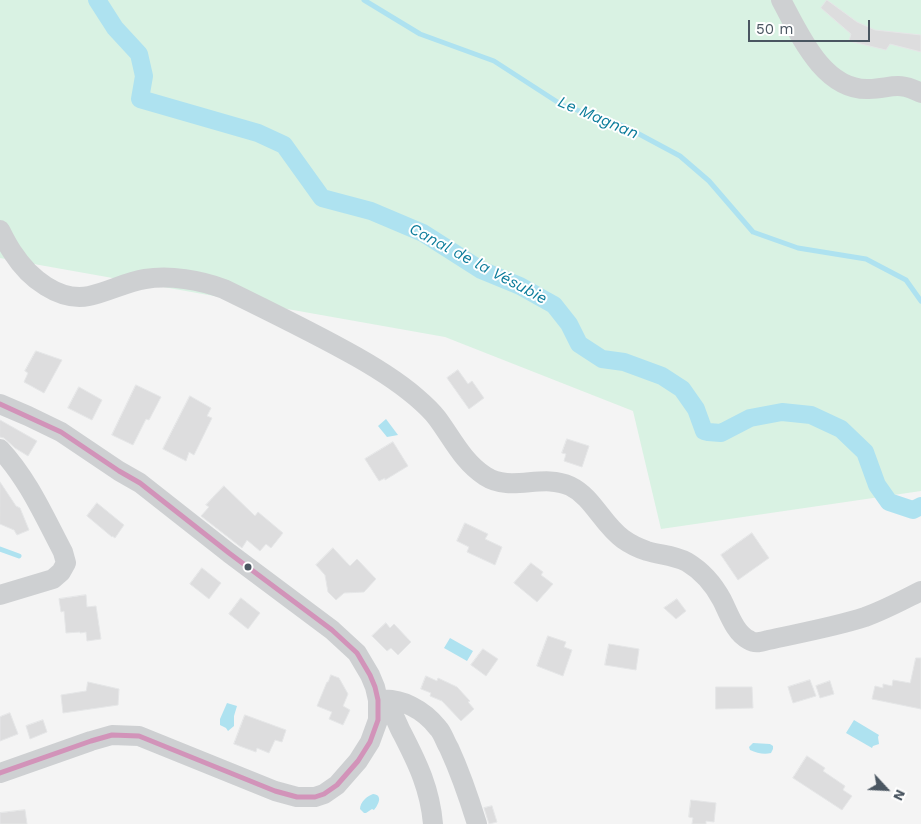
<!DOCTYPE html>
<html>
<head>
<meta charset="utf-8">
<style>
	body { margin:0 }
	#map { position:relative; width:921px; height:824px; overflow:hidden; background:#f4f4f4; font-family:"Work Sans",sans-serif }
	canvas { display:block }
	.north { position:absolute; left:861px; top:764px; width:50px; height:50px; -webkit-text-stroke:4px #fff; paint-order:stroke; rotate:115deg; font-size:14px; font-weight:700; line-height:20px; text-align:center; color:#4a5661 }
	.north::after { content:''; display:block; margin:auto; width:18px; height:22px; background:#4a5661; clip-path:polygon(50% 0,100% 100%,50% 72%,0 100%) }
	.scale { position:absolute; left:748px; top:20px; width:122px; height:22px; box-sizing:border-box; border:2px solid #4a5661; border-top:0; padding-left:6px; font-size:15px; line-height:18px; white-space:nowrap; color:#4a5661; -webkit-text-stroke:4px #fff; paint-order:stroke }
</style>
</head>
<body>
<div id="map">
<canvas width="921" height="824"></canvas>
<div class="north">N</div>
<div class="scale">50 m</div>
</div>
<script>
const context = document.querySelector('canvas').getContext('2d');
context.lineJoin = 'round';
function paint(path, color) {
  context.fillStyle = color;
  context.fill(path, 'evenodd');
}
function trace(path, color, width, dash) {
  context.strokeStyle = color;
  context.lineWidth = width;
  context.lineCap = dash ? 'butt' : 'round';
  context.setLineDash(dash || []);
  context.stroke(path);
}
function write(font, color, halo, rows, align = 'center') {
  context.font = font + ' "Work Sans",sans-serif';
  context.lineWidth = 4;
  context.setLineDash([]);
  context.textBaseline = 'middle';
  context.strokeStyle = halo;
  context.fillStyle = color;
  for (const [text, x, y, turn = 0] of rows) {
    context.save();
    context.translate(x, y);
    context.rotate((+turn || 0) * Math.PI / 180);
    context.textAlign = isNaN(turn) ? turn : align;
    if (halo) context.strokeText(text, 0, 0);
    context.fillText(text, 0, 0);
    context.restore();
  }
}
const green = new Path2D(`
	M0 0H921V491L661 529 633 411 445 337 0 258Z`);
const water = new Path2D(`
	M386 419 398 435 387 437 378 426Z
	M450 638 473 651 467 661 444 648Z
	M227 703 237 706 234 716V726L228 731 226 728 220 725V719Z
	M854 720 879 735 878 737 879 744 873 746 872 748 846 733Z
	M753 743 770 744 773 746V749L771 753C764 755 757 753 750 750L749 747Z
	M373 794C383 795 379 804 374 810L372 809 366 813H364L360 809C360 802 367 796 373 794Z`);
const stream = new Path2D(`
	M364 0 420 34 494 61 562 105 624 126 680 156 709 181 753 232 798 248 866 259 906 280 921 301
	M0 549 19 556`);
const canal = new Path2D(`
	M97 0 115 28 139 54 144 76 140 99 258 133 284 145 322 198 371 211 423 233 481 270 520 286 554 305 569 324 579 344 602 359 624 362 662 376 682 389 696 409 704 431 708 432 721 433 750 418 782 412 811 415 841 429 865 452 877 485 889 502 913 510 921 506`);
const building = new Path2D(`
	M827 0 857 22 875 30 921 35V52L890 44 886 50 849 41 851 34 821 8Z
	M36 351 62 360 44 393 24 382 28 373 25 371Z
	M458 370 468 384 472 381 484 398 469 409 447 378Z
	M136 385 161 397 149 420 146 419 133 445 112 435Z
	M79 387 102 400 92 420 68 408Z
	M190 396 211 408 207 416 212 418 194 455 189 452 186 461 163 449Z
	M0 420 37 441 28 456 15 448 4 438 0 437Z
	M567 439 589 446 582 467 564 461 566 454 562 453Z
	M393 442 408 466 385 480V478L379 481 365 459Z
	M0 482 16 506 20 508 29 530 17 535 14 530 0 524Z
	M224 486 255 516 258 512 283 533 271 548 266 544 260 551 247 540 242 548 201 516 209 507 206 505Z
	M97 503 124 525 115 538 112 536V537L87 516Z
	M465 523 488 534 485 539 502 547 495 565 467 552 469 547 457 541Z
	M752 533 769 558 738 580 721 555Z
	M333 548 350 566 357 559 376 579 364 592 344 593 336 600 328 592 325 575 316 565Z
	M531 563 543 572 541 575 553 584 537 602 514 583Z
	M202 568 221 583 209 599 190 584Z
	M86 595 87 607 96 606 101 639 87 641 86 632 80 633V632L66 633 64 611 61 612 59 599Z
	M241 598 260 613 248 629 229 614Z
	M677 599 686 611 676 619 664 608Z
	M386 623 390 628 394 624 411 642 398 655 391 648 387 651 372 636Z
	M548 636 566 642 564 647 572 650 563 676 537 666Z
	M609 644 639 649 636 670 605 665Z
	M483 649 498 659 486 676 471 665Z
	M916 658H921V709L872 699 875 686 883 688V684L892 686 893 680 910 683Z
	M331 675 339 678 348 694 343 706 350 710 343 725 329 719 332 712 317 706 327 682H328Z
	M426 676 437 681 438 678 457 687 470 701 468 702 474 709 461 721 442 701 430 696 431 693 421 689Z
	M810 680 816 696 793 703 788 687Z
	M830 681 834 694 820 698 816 686Z
	M88 682 119 689 118 705 63 713 61 695 86 691Z
	M716 687H752L753 708 716 709Z
	M10 713 18 734 0 741V717Z
	M245 715 286 730 282 742 275 740 269 753 257 748 256 752 234 744Z
	M43 720 47 732 30 739 26 726Z
	M807 756 825 768 823 771 845 786 843 790 852 796 842 810 793 778Z
	M691 800 716 803 714 822 706 821V824H692L693 818 689 817Z
	M492 806 497 822 489 824 484 808Z
	M25 810 27 824H0V813Z`);
const minor = new Path2D(`
	M781 0C799 33 823 91 869 89 892 88 898 81 921 93
	M0 230C4 238 8 246 13 253 29 278 59 302 89 296 108 292 126 282 145 279 170 275 200 280 224 289 265 309 306 329 346 351 370 364 395 379 416 397 423 403 431 410 437 418 452 438 463 462 485 476 511 493 542 473 570 486 593 497 602 524 623 539 630 544 638 548 647 551 660 555 674 555 687 562 702 571 714 585 722 600 729 614 735 633 749 640 755 644 762 642 768 640 800 633 834 627 865 617 885 610 903 600 921 591
	M0 404 28 416 61 432 119 471 140 483 229 553 332 630 357 653 370 675 375 687 378 700V720L370 742 358 761 337 785 324 794 315 797H297L275 791 139 736 112 735 91 741 0 773
	M0 449C28 479 44 516 63 552L66 563 61 572 53 579 0 595
	M378 700C401 697 424 710 438 728 443 733 445 742 449 748 460 772 469 798 477 824
	M378 706C382 707 386 707 389 709 395 715 398 726 402 733 418 764 430 789 433 824`);
const bus1 = new Path2D(`
	M0 404 61 432 119 471 140 483 229 553 332 630 357 653 370 675 375 687 378 700V720L370 742 358 761 337 785 324 794 315 797H297L275 791 139 736 112 735 91 741 0 773`);
const markers = [
	[248,567,4.5,"#4a5661"]
];
const waterNames = [
	["Le Magnan",598,118,23],
	["Canal de la Vésubie",478,264,28]
];
paint(green, '#d9f2e3');
paint(water, '#aee2f0');
trace(stream, '#aee2f0', 5);
trace(canal, '#aee2f0', 18);
paint(building, '#ddddde');
trace(building, '#e5e6e7', 1);
trace(minor, '#ced0d2', 20);
trace(bus1, '#d293b9', 5);
for (const [x, y, r, color] of markers) {
  const dot = new Path2D();
  dot.arc(x, y, r, 0, 2 * Math.PI);
  context.fillStyle = color;
  context.fill(dot);
  trace(dot, '#fff', 2);
}
write('italic 16px', '#0c7c9b', '#fff', waterNames);
</script>
</body>
</html>
